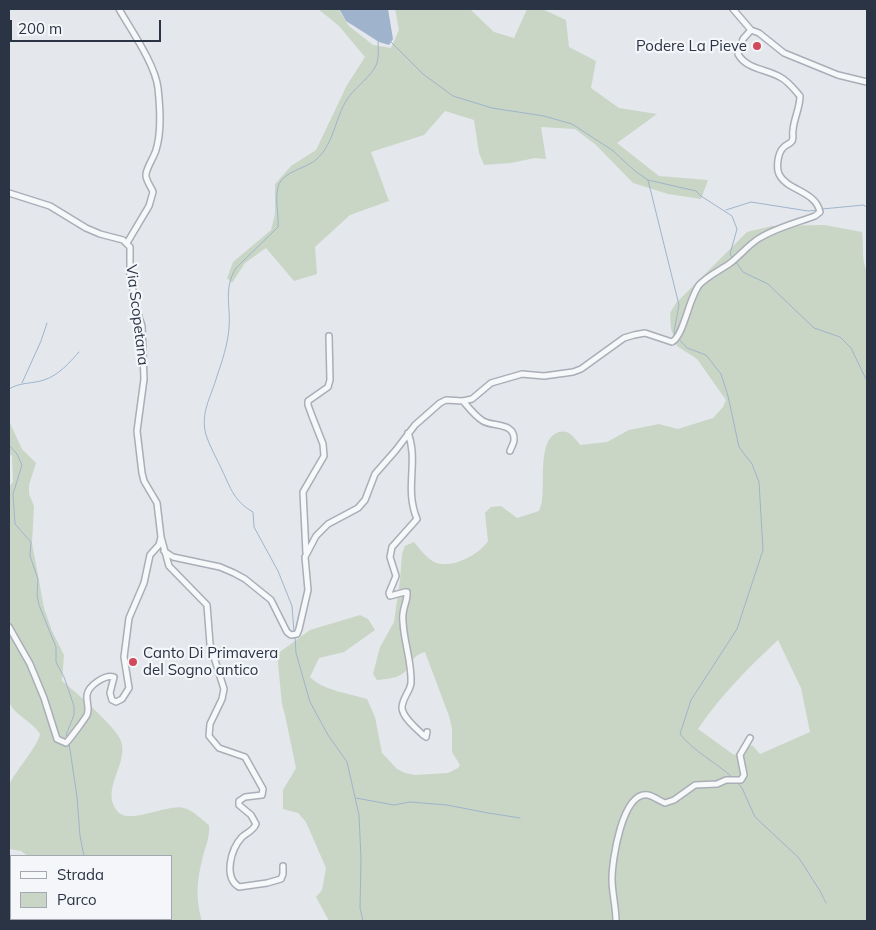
<!DOCTYPE html>
<html>
<head>
<meta charset="utf-8">
<style>
	body { margin:0 }
	#map { position:relative; width:876px; height:930px; overflow:hidden; background:#e4e7ec; font-family:Mulish,sans-serif }
	canvas { display:block }
	.frame { position:absolute; inset:0; border:10px solid #2b3445; pointer-events:none }
	.legend { position:absolute; left:10px; top:855px; width:162px; height:65px; box-sizing:border-box; background:#f4f6f9; border:1px solid #a4a8b1; margin:0; padding:6px 9px; list-style:none; font-size:15px; color:#2b3445 }
	.legend li { display:flex; align-items:center; gap:10px; height:25px }
	.legend b { width:25px; border:1px solid #a4a8b1 }
	.scale { position:absolute; left:10px; top:20px; width:151px; height:22px; box-sizing:border-box; border:2px solid #2b3445; border-top:0; padding-left:6px; font-size:15px; line-height:18px; white-space:nowrap; color:#2b3445; -webkit-text-stroke:4px #f4f6f9; paint-order:stroke }
</style>
</head>
<body>
<div id="map">
<canvas width="876" height="930"></canvas>
<div class="frame"></div>
<ul class="legend">
<li><b style="height:6px;background:#f7f8fa"></b>Strada</li>
<li><b style="height:14px;background:#c9d6c5"></b>Parco</li>
</ul>
<div class="scale">200 m</div>
</div>
<script>
const context = document.querySelector('canvas').getContext('2d');
context.lineJoin = 'round';
function paint(path, color) {
  context.fillStyle = color;
  context.fill(path, 'evenodd');
}
function trace(path, color, width, dash) {
  context.strokeStyle = color;
  context.lineWidth = width;
  context.lineCap = dash ? 'butt' : 'round';
  context.setLineDash(dash || []);
  context.stroke(path);
}
function write(font, color, halo, rows, align = 'center') {
  context.font = font + ' Mulish,sans-serif';
  context.lineWidth = 4.5;
  context.setLineDash([]);
  context.textBaseline = 'middle';
  context.strokeStyle = halo;
  context.fillStyle = color;
  for (const [text, x, y, turn = 0] of rows) {
    context.save();
    context.translate(x, y);
    context.rotate((+turn || 0) * Math.PI / 180);
    context.textAlign = isNaN(turn) ? turn : align;
    if (halo) context.strokeText(text, 0, 0);
    context.fillText(text, 0, 0);
    context.restore();
  }
}
const green = new Path2D(`
	M318 9H338L349 26 373 45 391 48 399 30 395 9H470L494 32 514 38 527 9H542L566 20 569 47 596 61 591 88 619 108 657 114 617 143 659 176 708 180 701 199 668 194 633 183 596 145 575 129 541 127 546 159 535 158 511 163 484 165 479 153 474 120 445 111 424 135 371 152 389 201 350 215 315 247 317 274 294 281 266 248 245 263 232 283 227 278 233 262 271 230 275 214V184L291 166 316 150 347 85 365 57 339 26Z
	M824 225 862 232C864 246 861 259 867 272V921H329L316 897 322 890 326 868 306 822 298 813 283 809V790L296 768 285 715 282 704 277 654 310 630 360 615 368 619 375 630 344 652 319 658 310 677C324 691 348 693 367 699L375 717 382 753 397 769 405 773 415 775 448 773 458 768 460 765 452 752V729L449 716 425 652C408 657 413 667 402 674 394 679 386 679 377 680L373 674 380 647 394 622 400 580 402 554 405 546 414 542C419 548 425 556 431 560 447 572 478 556 488 541L485 513 491 507 501 506 517 518 539 511C540 507 542 503 542 500 545 483 537 438 559 432 569 429 575 438 580 445L607 442 629 430 659 424 678 429 713 418 723 407 726 400 697 359 677 346 671 329 670 313 676 303 747 232 772 226ZM778 640 801 688 810 732 760 754 752 745 734 755 698 729C721 695 749 667 778 640Z
	M9 421 22 449 36 463 29 485V494L34 506 32 543 44 608 52 631 64 655 62 681C75 691 117 728 121 741 129 764 100 789 117 811 129 826 168 803 184 808 194 811 201 819 209 825 210 837 206 845 203 856 197 881 195 896 202 921H59V919H171V856H28L21 851 9 849C9 838 6 791 10 783 17 769 38 746 40 734 32 721 16 716 9 703V487L13 482 12 456 9 454Z`);
const water = new Path2D(`
	M339 9H388L393 39 389 45 379 42 346 21Z`);
const stream = new Path2D(`
	M391 42 423 74 453 96 492 108 544 116 572 124 612 150 635 171 648 180 679 305 674 332 675 334
	M648 180 696 191 701 196 732 216 737 229 730 254 733 259
	M822 209 864 205 867 208
	M726 210 751 202 808 211 818 210
	M736 262 743 272 768 284 814 328 840 337 851 348 867 381
	M679 339 687 348 706 355 721 374 728 396 739 447 752 464 759 482 763 550 737 629 691 700 680 734C694 752 716 762 733 778
	M22 383 41 341 47 323
	M9 389C20 382 32 384 44 380 59 375 69 363 79 352
	M9 445 17 454 22 465 13 494 15 524 31 542 30 556 38 579 37 595 39 605 56 647V662L64 677 74 706V715L66 735 68 737
	M867 515V516
	M294 632 292 606 278 571 254 527 253 512C234 501 231 489 222 470 217 459 210 447 206 435 200 413 211 397 217 376 222 362 228 343 229 328 231 306 223 289 236 268L278 227C279 213 274 197 279 184 285 171 307 168 317 159 334 143 335 119 346 101 354 88 366 81 374 69 380 61 378 49 378 39
	M295 636 296 653 310 702 328 735 347 762 359 815 361 858 360 908 363 921
	M69 743 77 797 80 836 84 856
	M736 781 742 788 755 817 799 858 820 891 826 903
	M356 798 394 805 410 802 447 805 488 813 520 818
	M67 921 69 919`);
const street = new Path2D(`
	M119 9C131 30 155 64 158 88 160 107 162 131 156 150 154 157 147 167 146 174 145 180 151 186 153 192L149 206 127 243
	M733 9 751 30 759 33 784 53 838 75 867 82
	M9 193 50 206 86 228 100 234 123 240 130 247V275L137 311 142 326 144 379 137 431 142 473 144 481 157 503 161 537 169 566 207 605 210 644 224 689 222 699 210 724 209 736 219 748 245 757 263 789 262 795 245 797 239 801V805L251 815 256 824C253 831 248 832 242 837 231 849 223 877 239 887L267 883 281 879 283 874V866
	M463 401C469 408 475 416 483 421 493 427 515 422 514 440 514 443 511 448 510 451
	M408 433C419 462 404 488 417 519L392 547 390 557 396 576 389 593 390 596 405 592H407C408 602 401 609 403 622 404 643 412 662 411 683 410 692 402 698 402 708 403 718 416 728 423 735L426 737 427 732
	M164 551 173 557 220 567 234 573 245 579 271 600 287 632 291 635 297 634 299 629 308 590 305 557 316 536 328 524 358 508 365 500 375 474 396 450 415 425 440 403 446 400 463 401 472 399 491 383 522 374 544 376 573 372 581 369 624 338 634 335 645 333 672 342C684 336 689 296 700 284 708 276 720 270 729 264 739 257 747 246 758 239 775 228 796 223 815 216L820 212C815 190 787 191 779 174 776 167 778 153 783 148 785 145 790 144 792 141 794 138 792 133 793 130 794 118 800 108 800 96 794 89 788 81 780 77 766 69 746 69 738 54L743 39 751 30
	M306 553 303 492 324 456 323 444 312 416 308 405V401L328 387 330 380 329 336
	M9 627 30 664 44 698 57 739 66 743C69 740 85 719 87 715 90 708 86 702 87 695 88 686 105 674 114 677L110 693 112 700 116 702 122 699 129 688 124 657 129 618 144 583 150 555 159 545 161 537
	M616 921C616 907 612 893 612 879 612 861 622 791 648 795 653 796 660 801 665 803L674 800 695 785 717 784 726 780H741L744 775 740 755 750 738`);
const markers = [
	[757,46,5,"#d1495b"],
	[133,662,5,"#d1495b"]
];
const poiNames = [
	["Podere La Pieve",747,46],
	["Canto Di Primavera",143,653,"left"],
	["del Sogno antico",143,670,"left"]
];
const streetNames = [
	["Via Scopetana",137,315,83]
];
paint(green, '#c9d6c5');
paint(water, '#9fb4cc');
trace(stream, '#9fb4cc', 1);
trace(street, '#a9aeb7', 8);
trace(street, '#f7f8fa', 5);
for (const [x, y, r, color] of markers) {
  const dot = new Path2D();
  dot.arc(x, y, r, 0, 2 * Math.PI);
  context.fillStyle = color;
  context.fill(dot);
  trace(dot, '#f4f6f9', 2);
}
write('15px', '#2b3445', '#f4f6f9', poiNames, 'right');
write('15px', '#2b3445', '#f4f6f9', streetNames);
</script>
</body>
</html>
